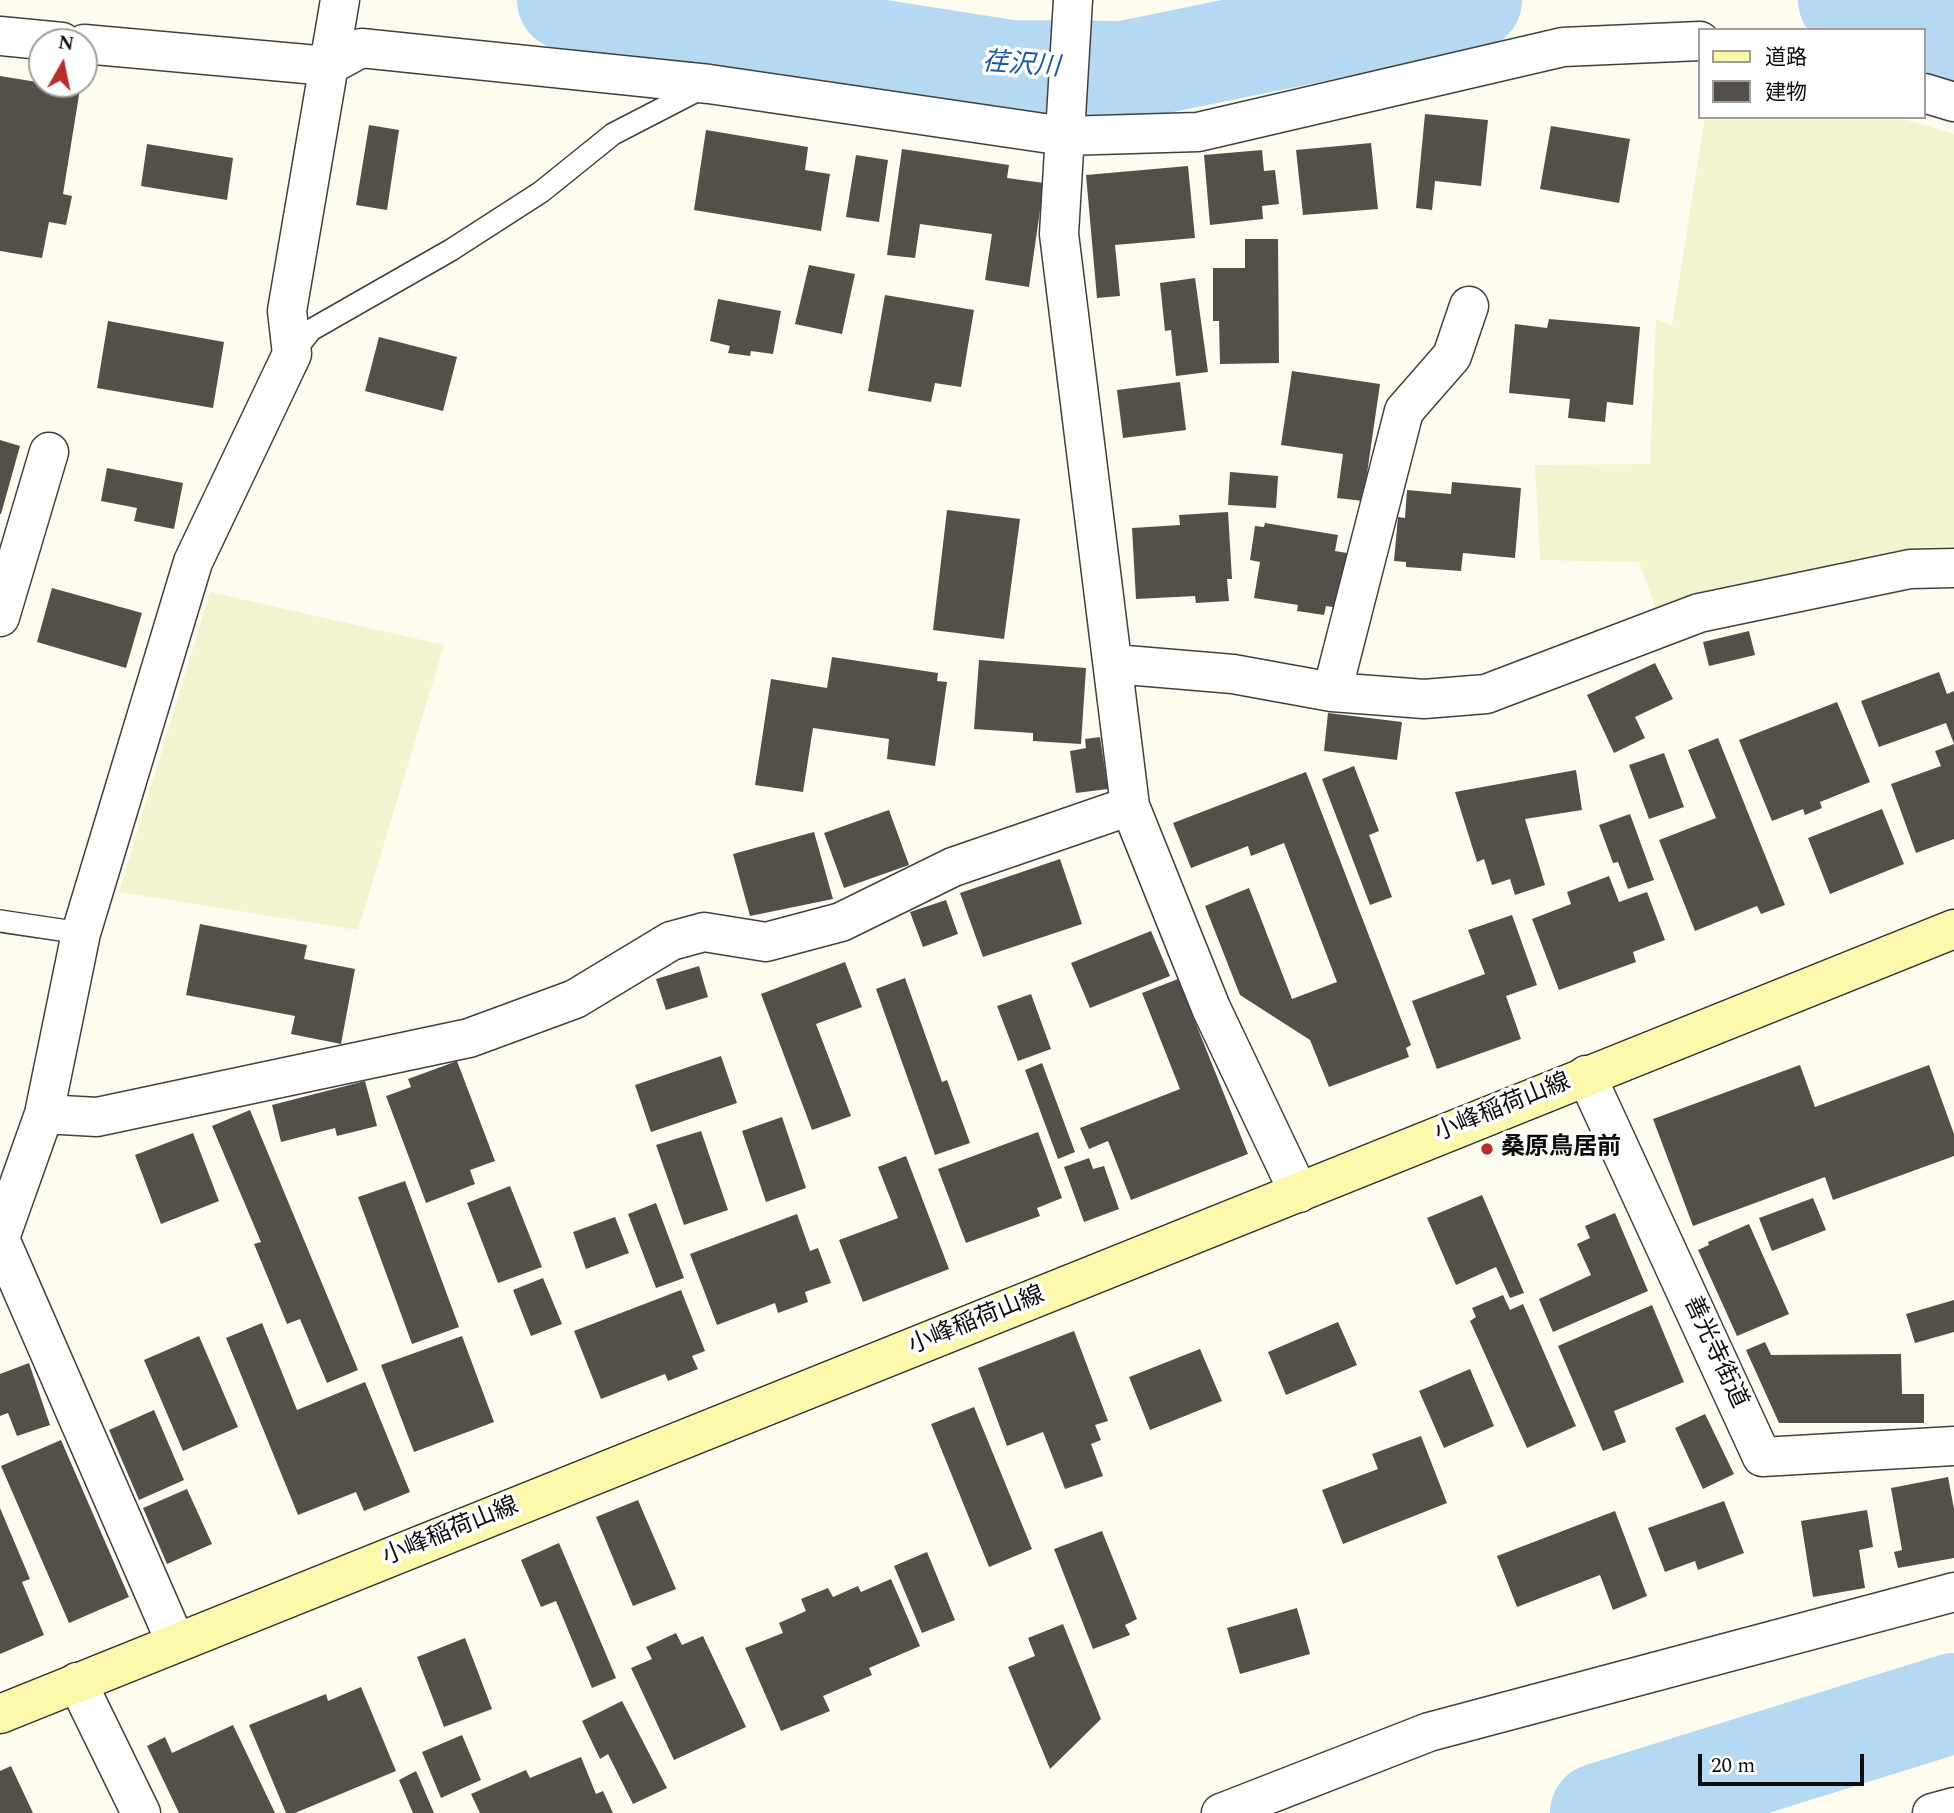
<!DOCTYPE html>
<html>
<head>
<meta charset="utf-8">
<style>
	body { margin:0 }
	#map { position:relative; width:1954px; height:1813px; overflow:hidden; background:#fefcee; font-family:Spectral,"Noto Sans JP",serif }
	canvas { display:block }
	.legend { position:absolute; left:1698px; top:28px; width:228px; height:91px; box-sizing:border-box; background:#fff; border:2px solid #9e9e9e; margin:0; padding:9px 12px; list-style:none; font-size:21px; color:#0d0d0d }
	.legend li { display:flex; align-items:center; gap:14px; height:35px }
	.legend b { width:35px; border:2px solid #9e9e9e }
	.north { position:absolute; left:28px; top:28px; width:70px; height:70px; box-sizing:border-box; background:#fff; border:2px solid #9e9e9e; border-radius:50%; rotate:9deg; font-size:19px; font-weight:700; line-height:28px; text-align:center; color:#0d0d0d }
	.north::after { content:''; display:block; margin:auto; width:24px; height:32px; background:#b72f2b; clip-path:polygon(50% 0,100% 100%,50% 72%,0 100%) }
	.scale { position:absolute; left:1698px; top:1754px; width:166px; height:32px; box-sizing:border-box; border:4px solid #0d0d0d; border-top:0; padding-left:9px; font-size:21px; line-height:24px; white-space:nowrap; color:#0d0d0d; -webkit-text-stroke:5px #fff; paint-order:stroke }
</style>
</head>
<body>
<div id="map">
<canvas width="1954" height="1813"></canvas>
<ul class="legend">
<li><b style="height:9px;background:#fbf8ac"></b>道路</li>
<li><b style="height:19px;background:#554f4a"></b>建物</li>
</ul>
<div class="north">N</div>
<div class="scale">20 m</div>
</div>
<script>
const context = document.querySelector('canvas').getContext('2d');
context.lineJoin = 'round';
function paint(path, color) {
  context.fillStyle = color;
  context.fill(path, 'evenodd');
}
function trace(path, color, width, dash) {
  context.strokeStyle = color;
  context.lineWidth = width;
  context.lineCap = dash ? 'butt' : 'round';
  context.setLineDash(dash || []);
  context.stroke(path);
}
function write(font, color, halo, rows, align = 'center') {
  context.font = font + ' Spectral,"Noto Sans JP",serif';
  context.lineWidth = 7;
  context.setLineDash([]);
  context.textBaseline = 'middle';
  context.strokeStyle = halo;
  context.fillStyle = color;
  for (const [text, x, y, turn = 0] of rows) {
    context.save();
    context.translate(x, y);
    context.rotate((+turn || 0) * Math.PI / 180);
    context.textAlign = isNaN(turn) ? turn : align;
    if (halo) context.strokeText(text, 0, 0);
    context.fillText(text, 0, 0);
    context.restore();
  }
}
const farmland = new Path2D(`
	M1705 117H1897L1954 134V546L1906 549 1692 596 1656 609 1639 562 1540 560 1535 465 1650 464 1656 319 1672 325Z
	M210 592 444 645 358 930 119 892Z`);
const river = new Path2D(`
	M567 0 1009 70 1124 71 1472 0
	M1848 0 1916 17 1954 31
	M1600 1813 1954 1703`);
const building = new Path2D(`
	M0 76 80 89 63 194 72 196 66 225 49 222 42 258 0 251Z
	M1425 114 1488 120 1481 186 1435 181 1432 210 1416 208Z
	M369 125 399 130 387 210 356 205Z
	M1551 126 1630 139 1619 203 1540 189Z
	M706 130 808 147 805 170 830 174 821 231 694 210Z
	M1371 143 1378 209 1303 215 1296 150Z
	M147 144 233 158 227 200 141 186Z
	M902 149 1009 165 1007 178 1044 183 1029 287 985 280 992 234 920 224 915 258 887 255Z
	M1262 150 1264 171 1275 170 1279 204 1262 206 1263 219 1210 225 1204 155Z
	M856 155 888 160 879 222 846 217Z
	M1188 166 1195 238 1115 245 1120 296 1097 298 1086 175Z
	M1245 239H1278L1279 363 1220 364 1219 321H1213V268H1245Z
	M809 265 855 274 842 334 795 324Z
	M1195 278 1208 372 1176 376 1171 330 1165 331 1160 283Z
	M885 295 974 310 961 387 935 383 931 402 868 391Z
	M718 299 781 311 773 354 751 351 750 356 728 353 730 346 710 341Z
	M1549 319 1640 327 1633 405 1607 402 1605 422 1568 418 1570 399 1509 393 1515 324 1547 328Z
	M108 321 224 342 213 408 97 388Z
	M379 337 457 357 443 411 365 391Z
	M1292 371 1380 384 1363 501 1337 498 1343 454 1281 445Z
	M1180 382 1186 430 1123 438 1117 390Z
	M0 440 20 446 1 514H0Z
	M107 468 183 483 174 529 134 521 137 508 101 501Z
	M1230 472 1278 476 1276 508 1228 505Z
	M1452 482 1521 488 1515 558 1463 553 1461 571 1406 567V562L1394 561 1398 517 1405 518 1407 490 1451 494Z
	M947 510 1020 519 1004 639 933 630Z
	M1228 512 1232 579H1227L1229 601 1196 603 1195 596 1136 599 1132 528 1180 525 1179 515Z
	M1265 523 1338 535 1335 551 1347 553 1338 608 1326 606 1324 615 1297 611 1298 605 1254 598 1260 562 1250 560 1255 526 1264 527Z
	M52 588 142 613 126 668 37 642Z
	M1749 631 1755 655 1709 666 1703 642Z
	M832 657 938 673 937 681 947 682 935 766 887 759 889 739 813 728 803 792 755 785 771 679 827 688Z
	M979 660 1086 668 1081 744 1033 741V733L974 729Z
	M1655 663 1673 699 1635 717 1645 738 1614 753 1587 695Z
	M1939 672 1947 694 1954 691V744L1946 723 1879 747 1861 701Z
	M1837 702 1870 782 1820 802 1822 808 1805 815 1803 809 1772 821 1739 740Z
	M1328 713 1402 722 1397 760 1324 751Z
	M1100 737 1108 789 1076 793 1070 751 1086 748 1085 739Z
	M1718 738 1785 905 1761 914 1757 906 1695 931 1659 840 1716 818 1688 750Z
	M1954 744V839L1916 853 1891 784 1941 766 1935 751Z
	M1664 753 1684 807 1649 819 1629 765Z
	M1354 766 1379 831 1369 835 1392 897 1370 905 1322 779Z
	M1576 770 1582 810 1525 819 1545 885 1515 895 1510 879 1492 885 1484 859 1477 862 1455 792Z
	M1306 772 1411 1045 1406 1048 1409 1057 1329 1087 1310 1040 1240 995 1205 906 1249 888 1292 999 1337 982 1284 843 1251 856 1248 846 1191 868 1173 823Z
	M1882 809 1904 864 1830 894 1808 838Z
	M889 810 909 865 844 888 824 833Z
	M1630 814 1654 880 1628 889 1618 862 1613 863 1599 825Z
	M814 832 833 899 750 916 733 854Z
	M1060 859 1082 924 983 957 960 893Z
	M1609 876 1619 902 1647 892 1665 940 1633 952 1636 962 1559 990 1532 919 1571 904 1567 892Z
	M946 900 958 934 923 947 910 912Z
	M1512 915 1537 985 1506 996 1521 1039 1437 1069 1412 1001 1485 974 1468 930Z
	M200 924 307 945 304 959 355 969 341 1044 291 1034 295 1016 186 995Z
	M1151 931 1170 976 1090 1008 1071 963Z
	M845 962 862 1007 816 1024 851 1116 812 1130 761 994Z
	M699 966 708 997 666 1010 656 979Z
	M905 978 942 1082 947 1080 970 1143 935 1155 876 989Z
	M1178 979 1248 1154 1131 1200 1108 1141 1089 1149 1080 1128 1180 1089 1142 993Z
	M1031 994 1051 1049 1018 1061 997 1006Z
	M721 1056 737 1103 651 1132 635 1085Z
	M457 1061 495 1161 470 1170 475 1184 426 1203 386 1096 411 1087 408 1079Z
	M1042 1063 1075 1152 1058 1159 1025 1070Z
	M1800 1065 1815 1107 1929 1065 1954 1134V1156L1833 1200 1825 1177 1693 1226 1653 1119Z
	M365 1081 377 1126 337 1136 335 1128 281 1142 272 1105Z
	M250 1110 358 1370 327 1383 300 1319 287 1324 254 1244 261 1242 212 1126Z
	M782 1117 806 1188 766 1202 742 1131Z
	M701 1131 728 1210 684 1225 656 1145Z
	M1038 1132 1062 1198 1037 1208 1040 1216 966 1243 938 1169Z
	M193 1133 219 1201 161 1224 135 1155Z
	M906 1156 949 1269 863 1302 839 1240 898 1218 878 1167Z
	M1089 1158 1093 1169 1104 1166 1119 1209 1084 1222 1064 1167Z
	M405 1181 459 1327 412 1344 358 1197Z
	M510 1186 542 1267 498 1283 467 1203Z
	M1482 1195 1524 1293 1510 1298 1496 1267 1456 1285 1427 1218Z
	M1813 1198 1826 1230 1772 1251 1759 1218Z
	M656 1203 684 1278 656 1288 628 1214Z
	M1615 1213 1648 1291 1553 1332 1539 1299 1591 1275 1577 1244 1590 1238 1585 1226Z
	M797 1214 810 1251 818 1248 831 1283 805 1292 808 1302 778 1313 775 1303 717 1325 690 1254Z
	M615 1217 629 1253 586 1269 573 1232Z
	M1749 1224 1789 1314 1737 1336 1698 1250 1709 1245 1708 1242Z
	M543 1278 562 1324 531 1336 513 1290Z
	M681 1290 705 1351 692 1356 698 1369 668 1381 665 1374 601 1399 574 1331Z
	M1503 1295 1510 1310 1523 1304 1576 1426 1527 1448 1470 1321 1476 1317 1472 1308Z
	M1954 1300V1332L1915 1343 1906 1314Z
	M1652 1305 1684 1382 1614 1411 1626 1442 1603 1451 1558 1346Z
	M1338 1322 1357 1365 1286 1395 1268 1352Z
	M262 1323 297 1410 365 1382 410 1492 364 1511 356 1492 298 1515 226 1338Z
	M1074 1331 1108 1421 1095 1425 1101 1440 1091 1444 1103 1476 1065 1489 1043 1432 1007 1446 978 1368Z
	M199 1336 238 1427 183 1451 144 1360Z
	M462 1336 494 1422 414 1452 381 1365Z
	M1765 1342 1771 1355 1901 1354 1902 1394H1924V1423H1779L1746 1350Z
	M1200 1349 1222 1401 1150 1430 1129 1377Z
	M29 1363 50 1425 17 1436 8 1413 0 1416V1374Z
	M1470 1369 1494 1426 1444 1448 1419 1391Z
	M974 1407 1032 1549 989 1567 931 1424Z
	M154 1410 184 1480 139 1500 109 1430Z
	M1705 1414 1734 1474 1703 1489 1675 1428Z
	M1421 1436 1447 1503 1343 1544 1322 1490 1378 1469 1372 1454Z
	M61 1440 129 1597 69 1623 1 1466Z
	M1948 1477 1954 1509V1558L1898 1568 1894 1552 1902 1550 1891 1488Z
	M187 1489 212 1544 167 1564 143 1508Z
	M638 1500 676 1589 633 1606 596 1517Z
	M1724 1501 1744 1553 1698 1570 1695 1561 1665 1572 1648 1528Z
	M0 1508 30 1579 22 1582 44 1635 0 1654Z
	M1867 1510 1873 1547 1859 1550 1865 1588 1813 1597 1801 1521Z
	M1615 1511 1647 1596 1613 1610 1600 1575 1517 1607 1497 1556Z
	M1102 1531 1137 1619 1125 1625 1130 1635 1093 1649 1054 1549Z
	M559 1543 616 1678 592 1688 556 1601 541 1607 521 1560Z
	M927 1552 955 1620 922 1633 894 1566Z
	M891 1579 920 1646 869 1668 872 1675 823 1696 830 1711 781 1731 745 1648 783 1633 779 1623 806 1611 801 1599 828 1588 833 1597 858 1586 861 1592Z
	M1297 1608 1310 1654 1240 1674 1227 1628Z
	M1063 1624 1101 1719 1050 1769 1008 1667 1035 1656 1028 1638Z
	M676 1633 682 1645 703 1636 746 1727 674 1760 631 1668 652 1659 646 1647Z
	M465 1638 492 1709 444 1727 417 1657Z
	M361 1687 396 1771 295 1813H286L249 1725 326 1694 328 1701Z
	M622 1701 667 1788 633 1804 608 1754 600 1759 582 1721Z
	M233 1725 275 1813H179L147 1746 165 1737 172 1753Z
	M462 1735 481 1780 441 1798 422 1752Z
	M581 1757 596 1794 603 1791 613 1813H480L471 1794 526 1770 530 1778Z
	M11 1766 33 1813H0V1771Z
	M416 1771 434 1813H413L399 1780Z`);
const service = new Path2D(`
	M292 354 311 330 451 250 541 192 613 134 702 88
	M0 921 81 933`);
const minor = new Path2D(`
	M1073 0 1059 234 1130 806 1211 1008 1299 1193
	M0 36 62 42
	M84 44 328 66 361 48 709 84 1064 136 1198 132 1563 47 1700 41
	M1924 93 1954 102
	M0 617 49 452
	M1114 664 1233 674 1332 692 1424 699 1486 694 1699 613 1910 569 1954 568
	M1332 692 1404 411 1452 356 1469 306
	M1586 1075 1762 1457 1954 1446
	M44 1114 81 933 193 562 292 354 287 311 340 0
	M0 1238 44 1114 97 1117 469 1038 575 999 671 941 704 932 766 942 841 922 953 867 1130 806
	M0 1239 176 1643
	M77 1682 141 1813
	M1221 1813 1429 1732 1954 1592
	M1932 1813 1954 1807`);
const secondary = new Path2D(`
	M0 1714 1954 929`);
const markers = [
	[1487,1149,7,"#b72f2b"]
];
const streetNames = [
	["小峰稲荷山線",1503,1109,-22],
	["小峰稲荷山線",977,1322,-22],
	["善光寺街道",1714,1353,65],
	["小峰稲荷山線",451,1533,-22]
];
const poiNames = [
	["桑原鳥居前",1501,1149]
];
const waterNames = [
	["荏沢川",1021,67,4]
];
paint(farmland, '#f3f3cf');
trace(river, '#b5d8f3', 100);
paint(building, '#554f4a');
trace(service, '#404040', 24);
trace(minor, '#404040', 41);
trace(secondary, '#2f2f2f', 41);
trace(service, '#fff', 21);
trace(minor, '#fff', 38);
trace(secondary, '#fbf8ac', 38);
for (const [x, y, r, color] of markers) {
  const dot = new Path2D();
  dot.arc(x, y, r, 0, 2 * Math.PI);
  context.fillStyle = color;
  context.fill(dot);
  trace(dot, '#fff', 2.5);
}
write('24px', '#0d0d0d', '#fff', streetNames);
write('bold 24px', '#0d0d0d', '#fff', poiNames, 'left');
write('italic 26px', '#1c5a9a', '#fff', waterNames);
</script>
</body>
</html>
